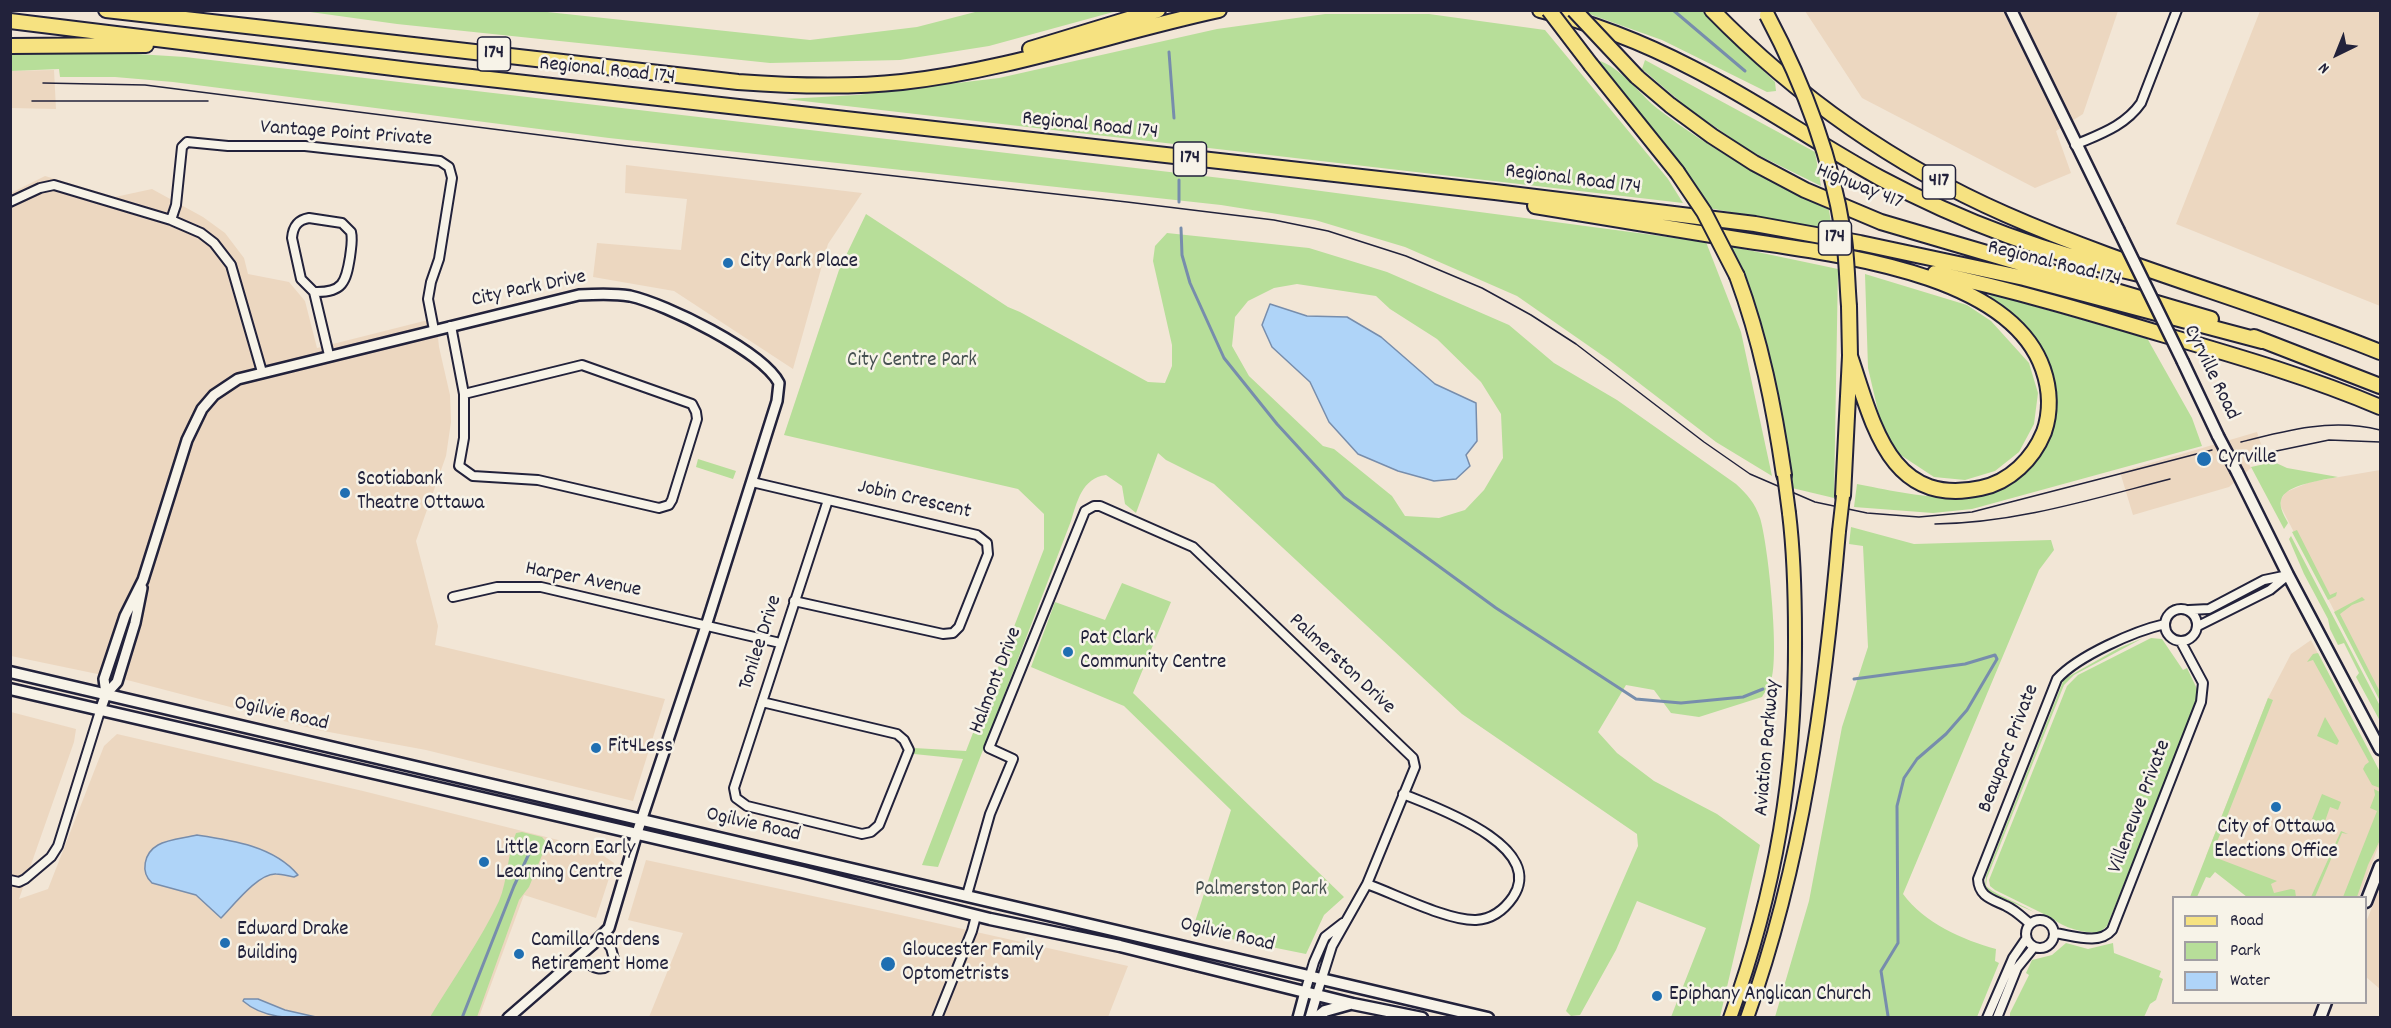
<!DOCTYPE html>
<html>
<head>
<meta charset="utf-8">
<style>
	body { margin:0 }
	#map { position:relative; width:2391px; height:1028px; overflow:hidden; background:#f2e6d6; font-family:Dekko,sans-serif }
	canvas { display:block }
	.frame { position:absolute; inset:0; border:12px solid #22223b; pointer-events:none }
	.legend { position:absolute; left:2172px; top:896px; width:195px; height:108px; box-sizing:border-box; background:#f7f3e8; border:2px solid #a29fa3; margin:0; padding:8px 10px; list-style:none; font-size:18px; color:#22223b }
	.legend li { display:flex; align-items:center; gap:12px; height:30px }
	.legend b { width:30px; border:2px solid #a29fa3 }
	.north { position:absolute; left:2307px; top:24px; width:60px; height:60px; -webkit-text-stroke:4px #f7f3e8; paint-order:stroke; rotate:223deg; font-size:16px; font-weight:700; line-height:24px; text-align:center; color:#22223b }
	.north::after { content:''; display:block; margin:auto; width:21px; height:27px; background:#22223b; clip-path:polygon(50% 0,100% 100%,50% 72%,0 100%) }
</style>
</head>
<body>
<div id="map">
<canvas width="2391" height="1028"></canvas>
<div class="frame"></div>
<ul class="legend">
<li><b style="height:8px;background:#f6e281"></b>Road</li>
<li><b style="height:16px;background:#b7de99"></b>Park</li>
<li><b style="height:16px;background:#afd4f8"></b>Water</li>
</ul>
<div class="north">N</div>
</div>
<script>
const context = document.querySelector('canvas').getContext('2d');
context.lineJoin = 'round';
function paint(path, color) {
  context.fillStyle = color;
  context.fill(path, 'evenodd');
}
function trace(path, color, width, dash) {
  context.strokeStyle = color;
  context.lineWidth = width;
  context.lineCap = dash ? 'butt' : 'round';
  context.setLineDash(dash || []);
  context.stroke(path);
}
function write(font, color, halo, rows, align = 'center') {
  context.font = font + ' Dekko,sans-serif';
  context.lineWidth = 5;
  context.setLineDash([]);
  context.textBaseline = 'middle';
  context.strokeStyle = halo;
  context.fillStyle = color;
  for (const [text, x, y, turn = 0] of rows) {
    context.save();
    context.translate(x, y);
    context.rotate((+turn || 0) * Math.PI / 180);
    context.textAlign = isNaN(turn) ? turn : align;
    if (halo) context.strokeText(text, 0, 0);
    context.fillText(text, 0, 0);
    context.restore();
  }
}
const built = new Path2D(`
	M1805 11H2118L2083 114 2056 131 2071 173 2035 188 1862 98Z
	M2260 11H2380V306L2176 224Z
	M54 70 56 109 11 108V71Z
	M626 165 862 193 828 244 793 369 674 291 593 277 597 243 681 250 687 199 625 193Z
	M45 176 115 197 152 189 203 217 225 233 244 258 248 274 289 282 305 301 317 348 436 318 439 347 450 395 451 422 446 456 416 541 438 626 435 645 665 699 633 801 426 750 318 730 131 681 11 656V193Z
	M2257 432 2266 459 2249 464 2251 468 2229 487 2133 515 2120 472Z
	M2380 470V700L2281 507V499L2286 492 2310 482Z
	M2311 640 2380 774V842L2359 897H2259L2206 856 2268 698 2291 654Z
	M11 712 76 729 74 742 19 899 48 889 104 746 117 734 363 791 594 849 614 863 596 918 524 895 479 1017 11 1018Z
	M646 860 896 914 1128 966 1108 1017H649L683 933 628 920Z
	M2380 888V989L2366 977V922Z`);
const green = new Path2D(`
	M303 11H538L810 40 917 27 979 11H1117L989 46 900 60 770 63 397 24Z
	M1586 11H1702L1775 82 1776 91 1767 92 1662 40 1589 14Z
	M1325 14H1429L1545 30 1668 179 1683 203 786 99 857 95 999 78 1217 29Z
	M105 52 185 57 1238 180 1706 242 1741 332 1772 476 1716 442 1609 360 1517 296 1405 247 1315 220 1221 205 609 138 173 82 115 77H60L59 69 11 71 10 53Z
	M1593 60C1615 60 1641 96 1658 109 1711 150 1769 181 1829 210L1832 230 1708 208Z
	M1645 60 1815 152 1821 186 1750 151 1689 109 1642 69Z
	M866 214 1008 307 1020 312 1148 382 1165 383 1172 366V345L1153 261 1155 246 1167 233 1309 248 1387 272 1509 325 1554 363 1617 400 1736 484C1747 494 1755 503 1760 518 1768 543 1780 657 1771 681 1770 686 1765 692 1762 697L1699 717 1671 713 1654 690 1626 685 1598 732 1617 753 1654 781 1717 814 1760 845 1720 1017H1671L1706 928 1637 901 1616 950 1580 1015 1571 1016 1566 1011 1638 846 1637 834 1462 714 1214 484 1166 460 1158 453 1136 513 1125 504 1122 486 1106 475C1082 478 1077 502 1071 521L938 867 922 865 963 759 914 754V748L966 751 1044 549V514L1018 489 784 435 839 270ZM1297 284 1376 296 1390 309 1437 339 1481 382 1501 414 1503 458 1484 490 1465 510 1439 518 1405 516 1392 496 1334 449 1323 446 1249 376 1232 346 1235 317 1248 301 1274 288Z
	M1729 246 1838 269 1834 498 1792 488 1775 382 1750 288Z
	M1865 274 1967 305 1991 321 2029 363 2038 393 2034 424 2019 452 1995 471 1965 480 1934 477 1899 454 1882 428 1868 368Z
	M1991 294 2147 338 2192 418 2202 446 1972 509 1933 513 1854 507 1857 484C1894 491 1952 505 1989 492 2066 465 2073 381 2022 324 2013 314 2000 307 1989 299Z
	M698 459 736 471 733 479 696 467Z
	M2274 462 2287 468 2338 477C2324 480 2285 484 2281 500 2279 508 2285 517 2288 523L2284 529 2251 467Z
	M1851 527 1914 544 2051 540 2054 550 2039 570 1903 894C1924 923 1963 940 1996 949L1995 961 1999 963 1977 1017 1904 1016 1775 1017 1809 901 1842 727 1868 647 1863 546 1849 544Z
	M2297 530 2330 595 2337 592 2336 596 2328 600 2292 532Z
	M2291 536 2380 706V721L2356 677 2359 673 2344 643 2338 645 2330 629 2328 619 2304 574 2289 539Z
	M1122 583 1171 602 1133 693 1344 897 1324 915 1306 954 1192 931 1231 810 1124 706 1031 667 1055 602 1105 620Z
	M2362 597 2365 600 2352 605 2340 614 2380 692V701L2334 612Z
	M2143 638 2074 675 2064 685 1987 878 1986 886C1994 894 2021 904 2034 912L1991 893 1985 887 1986 876 2064 679 2119 648Z
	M2151 638 2162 639 2183 670 2187 668 2198 691 2197 702 2107 926 2099 933C2084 933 2063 928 2052 918L1995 890 1990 886 1989 880 2067 686 2078 675Z
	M2318 653 2380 772V788L2372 785 2363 769 2365 765 2369 762 2313 660 2307 662 2313 654Z
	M2268 698 2273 700 2215 847 2214 857 2277 881 2271 884 2274 893 2291 889 2295 890 2296 897H2247L2215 872 2210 878 2206 877 2197 897H2190Z
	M2325 717 2339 741 2337 745 2317 736Z
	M2374 789 2380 792V840L2368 865 2357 897H2343L2377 811 2370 808 2375 795Z
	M2322 794 2341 802 2338 810 2330 807 2323 827 2313 823 2314 820 2312 819Z
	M2341 831 2348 834 2342 833 2315 897H2311Z
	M522 832 542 837 547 843 529 887 519 900 477 1017H430C453 979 480 941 499 901 508 880 507 855 516 833Z
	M2066 943 2088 949 2113 943 2114 953 2161 971 2159 977 2163 979 2156 1000 2150 1004 2144 1017H2010V1013L2029 975 2026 973 2032 960 2052 955Z`);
const water = new Path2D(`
	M1270 304 1307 316 1347 317 1381 337 1435 384 1476 403 1477 441 1466 455 1470 466 1456 479 1434 481 1398 471 1358 454 1329 422 1310 382 1272 347 1262 325Z
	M197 835C231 840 274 846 298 875L294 877C288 876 282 874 276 874 258 873 233 906 221 918L196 895 152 883C140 872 144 853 158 845 168 839 185 838 197 835Z
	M244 999H258L285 1010 316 1017C290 1018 264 1019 243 1001Z`);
const stream = new Path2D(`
	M1673 10 1745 71
	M1169 52 1174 118
	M1179 180V202
	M1181 228 1182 255 1190 283 1224 358 1277 424 1344 497 1496 608 1636 699 1681 703 1743 697 1763 689
	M1854 679 1965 664 1995 655 1997 659 1967 710 1946 734 1917 759 1904 778 1897 806 1898 943 1881 971 1888 1016
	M462 1018 514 886 533 845`);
const minor = new Path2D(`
	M2075 145C2100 134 2125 126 2141 103L2177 10
	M10 202 40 188 54 185 171 220 201 233 214 243 231 265 262 372
	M309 218 342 223 351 232C353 240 351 248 350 257 346 282 343 293 314 292L301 279 292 238C293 227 297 220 309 218Z
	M171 220 176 205 182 147 187 142 228 146H305L440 161 449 167 452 178 439 259 431 282 428 299 434 330
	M314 292 329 355
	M451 326 464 394V438L459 466 473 476 538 480 659 508 669 505 672 500 697 419 696 412 692 404 582 365 464 394
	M752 482 977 535 987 543 988 554 959 627 953 633 943 634 794 601
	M453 597 497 587H541L780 643
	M2165 625a16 16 0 1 1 32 0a16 16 0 1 1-32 0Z
	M2189 610 2209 609 2264 580 2288 575
	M2198 626 2270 590 2287 576
	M762 702 897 734 904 740 909 750 879 825 871 832 862 834 747 806 736 798 734 788 828 500
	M10 880 19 882 25 879 51 857 58 846 101 708
	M1367 884C1395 894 1448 921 1476 920 1493 919 1504 910 1513 897 1547 846 1435 807 1403 794
	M967 895 990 814 1013 759 989 748 1085 511 1094 506H1100L1193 547 1413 758 1415 767 1367 884 1332 946 1317 994
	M2026 934a14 14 0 1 1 28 0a14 14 0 1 1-28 0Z
	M2029 923C2022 917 2015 910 2006 906 1992 899 1979 897 1978 879L2057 679C2078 656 2134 631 2165 624
	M2054 933C2072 935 2099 946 2112 930L2201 702 2203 683 2181 642
	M578 957C591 967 604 976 614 959L611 948 602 936
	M1305 992 1314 962 1325 937 1343 923
	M937 1018 972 931 976 916
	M1987 1018 2013 958 2026 939
	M1997 1018 2017 968 2034 947`);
const tertiary = new Path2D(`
	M106 694 117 682 135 623 142 588
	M101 708 106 694 104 679 125 616 143 580 187 440 202 409 214 395 238 379 579 295C595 294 613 293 630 296 666 304 762 351 779 383L777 401 706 626 638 830 609 928 593 944 508 1018
	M1298 1018 1305 992
	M1310 1018 1317 994`);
const secondary = new Path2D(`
	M2011 10 2118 229
	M2183 362 2218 436
	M2237 472 2288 575 2380 749
	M10 672 1488 1018
	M10 689 802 872 990 919 1120 946 1353 1004 1422 1018
	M2366 902 2380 866
	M1316 1018 1325 1011 1350 1004
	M2320 1018 2326 1002`);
const primary = new Path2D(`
	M1730 1018C1776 890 1796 772 1795 636 1795 595 1794 554 1789 513
	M1747 1018C1803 862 1825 695 1839 531`);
const motorway = new Path2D(`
	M106 10 738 82C792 86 847 88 902 82 1010 70 1113 33 1219 10
	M1540 10C1593 23 1644 43 1692 68 1757 101 1816 143 1880 178 1962 222 2053 255 2143 275
	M1712 10C1796 96 1896 166 2005 214 2127 268 2257 302 2380 352
	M10 21 418 71 1495 192 1755 224 1860 243 2024 278 2262 341
	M10 46 146 45
	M1030 49 1158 10
	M1591 65 1677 172
	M1637 77 1670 105 1712 136 1754 163 1805 190 1881 222 2211 319
	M1535 206C1600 217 1665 227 1730 238 1820 253 2008 268 2043 369 2050 389 2051 412 2044 432 2033 459 2010 482 1981 488 1889 508 1873 423 1850 356
	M1935 273C2014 290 2091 313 2168 336 2240 357 2312 378 2380 407
	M1737 276C1761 341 1774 407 1784 475
	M2254 337 2380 386
	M1843 496 1850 356 1849 306`);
const tram = new Path2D(`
	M43 83 145 85 627 146 1127 202 1274 220 1328 231 1406 256 1482 288 1531 315 1576 344 1704 442 1750 474 1815 502 1867 513 1919 517 1972 512 2212 450
	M32 101H208
	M2241 442C2287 430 2332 418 2380 430
	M2262 454 2329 440 2380 442
	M1935 524C2016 523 2092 499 2170 479`);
const secondaryBridge = new Path2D(`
	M2118 229 2183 362
	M2218 436 2237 472`);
const primaryBridge = new Path2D(`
	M1784 475 1789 513
	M1839 531 1843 496`);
const motorwayBridge = new Path2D(`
	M1549 10 1591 65
	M1574 10 1637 77
	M1767 15C1803 83 1831 156 1843 232 1847 256 1847 282 1849 306
	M1677 172 1704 212 1737 276`);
const markers = [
	[728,263,6,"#1f6fb2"],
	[2204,459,8,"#1f6fb2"],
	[345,493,6,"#1f6fb2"],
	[1068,652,6,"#1f6fb2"],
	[596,748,6,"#1f6fb2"],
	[2276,807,6,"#1f6fb2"],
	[484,862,6,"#1f6fb2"],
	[225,943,6,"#1f6fb2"],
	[519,954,6,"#1f6fb2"],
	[888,964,8,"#1f6fb2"],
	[1657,996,6,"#1f6fb2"]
];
const shields = [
	[494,54,33],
	[1190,159,33],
	[1939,182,33],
	[1835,238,33]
];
const shieldNames = [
	["174",494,54],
	["174",1190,159],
	["417",1939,182],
	["174",1835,238]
];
const streetNames = [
	["Regional Road 174",607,72,6],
	["Regional Road 174",1090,127,6],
	["Vantage Point Private",346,135,4],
	["Regional Road 174",1573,181,7],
	["Highway 417",1859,188,22],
	["Regional Road 174",2054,265,14],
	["City Park Drive",529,290,-12],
	["Cyrville Road",2210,373,64],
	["Jobin Crescent",914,501,13],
	["Harper Avenue",583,581,11],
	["Tonilee Drive",762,643,-72],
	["Palmerston Drive",1341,665,43],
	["Halmont Drive",997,681,-69],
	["Ogilvie Road",281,715,13],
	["Aviation Parkway",1769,748,-85],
	["Beauparc Private",2010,749,-69],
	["Villeneuve Private",2141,807,-69],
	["Ogilvie Road",753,826,13],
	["Ogilvie Road",1227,936,13]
];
const poiNames = [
	["City Park Place",740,263],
	["Cyrville",2218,459],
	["Scotiabank",357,481],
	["Theatre Ottawa",357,505],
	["Pat Clark",1080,640],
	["Community Centre",1080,664],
	["Fit4Less",608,748],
	["City of Ottawa",2276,829,"center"],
	["Elections Office",2276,853,"center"],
	["Little Acorn Early",496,850],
	["Learning Centre",496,874],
	["Edward Drake",237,931],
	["Building",237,955],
	["Camilla Gardens",531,942],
	["Retirement Home",531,966],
	["Gloucester Family",902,952],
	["Optometrists",902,976],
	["Epiphany Anglican Church",1669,996]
];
const parkNames = [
	["City Centre Park",912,362],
	["Palmerston Park",1261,891]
];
paint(built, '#ecd7c0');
paint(green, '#b7de99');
paint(water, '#afd4f8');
trace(water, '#778dac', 1.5);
trace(stream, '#778dac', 3);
trace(minor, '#22223b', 12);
trace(tertiary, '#22223b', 14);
trace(secondary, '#22223b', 15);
trace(primary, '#22223b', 16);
trace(motorway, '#22223b', 18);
trace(minor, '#f7f3e8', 8);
trace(tertiary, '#f7f3e8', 9);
trace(secondary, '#f7f3e8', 10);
trace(primary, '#f6e281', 12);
trace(motorway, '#f6e281', 14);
trace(tram, '#22223b', 1.5);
trace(secondaryBridge, '#22223b', 15, []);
trace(primaryBridge, '#22223b', 16, []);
trace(motorwayBridge, '#22223b', 18, []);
trace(secondaryBridge, '#f7f3e8', 10);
trace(primaryBridge, '#f6e281', 12);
trace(motorwayBridge, '#f6e281', 14);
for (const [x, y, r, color] of markers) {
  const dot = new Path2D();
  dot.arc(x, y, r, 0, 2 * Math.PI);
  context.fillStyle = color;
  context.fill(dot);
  trace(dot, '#f7f3e8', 2);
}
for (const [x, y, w] of shields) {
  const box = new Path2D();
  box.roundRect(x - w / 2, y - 17, w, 34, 4.5);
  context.fillStyle = '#f7f3e8';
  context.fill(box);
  trace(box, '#22223b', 1.5);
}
write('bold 20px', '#22223b', null, shieldNames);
write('21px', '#22223b', '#f7f3e8', streetNames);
write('21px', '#22223b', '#f7f3e8', poiNames, 'left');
write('21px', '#475152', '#f7f3e8', parkNames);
</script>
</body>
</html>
